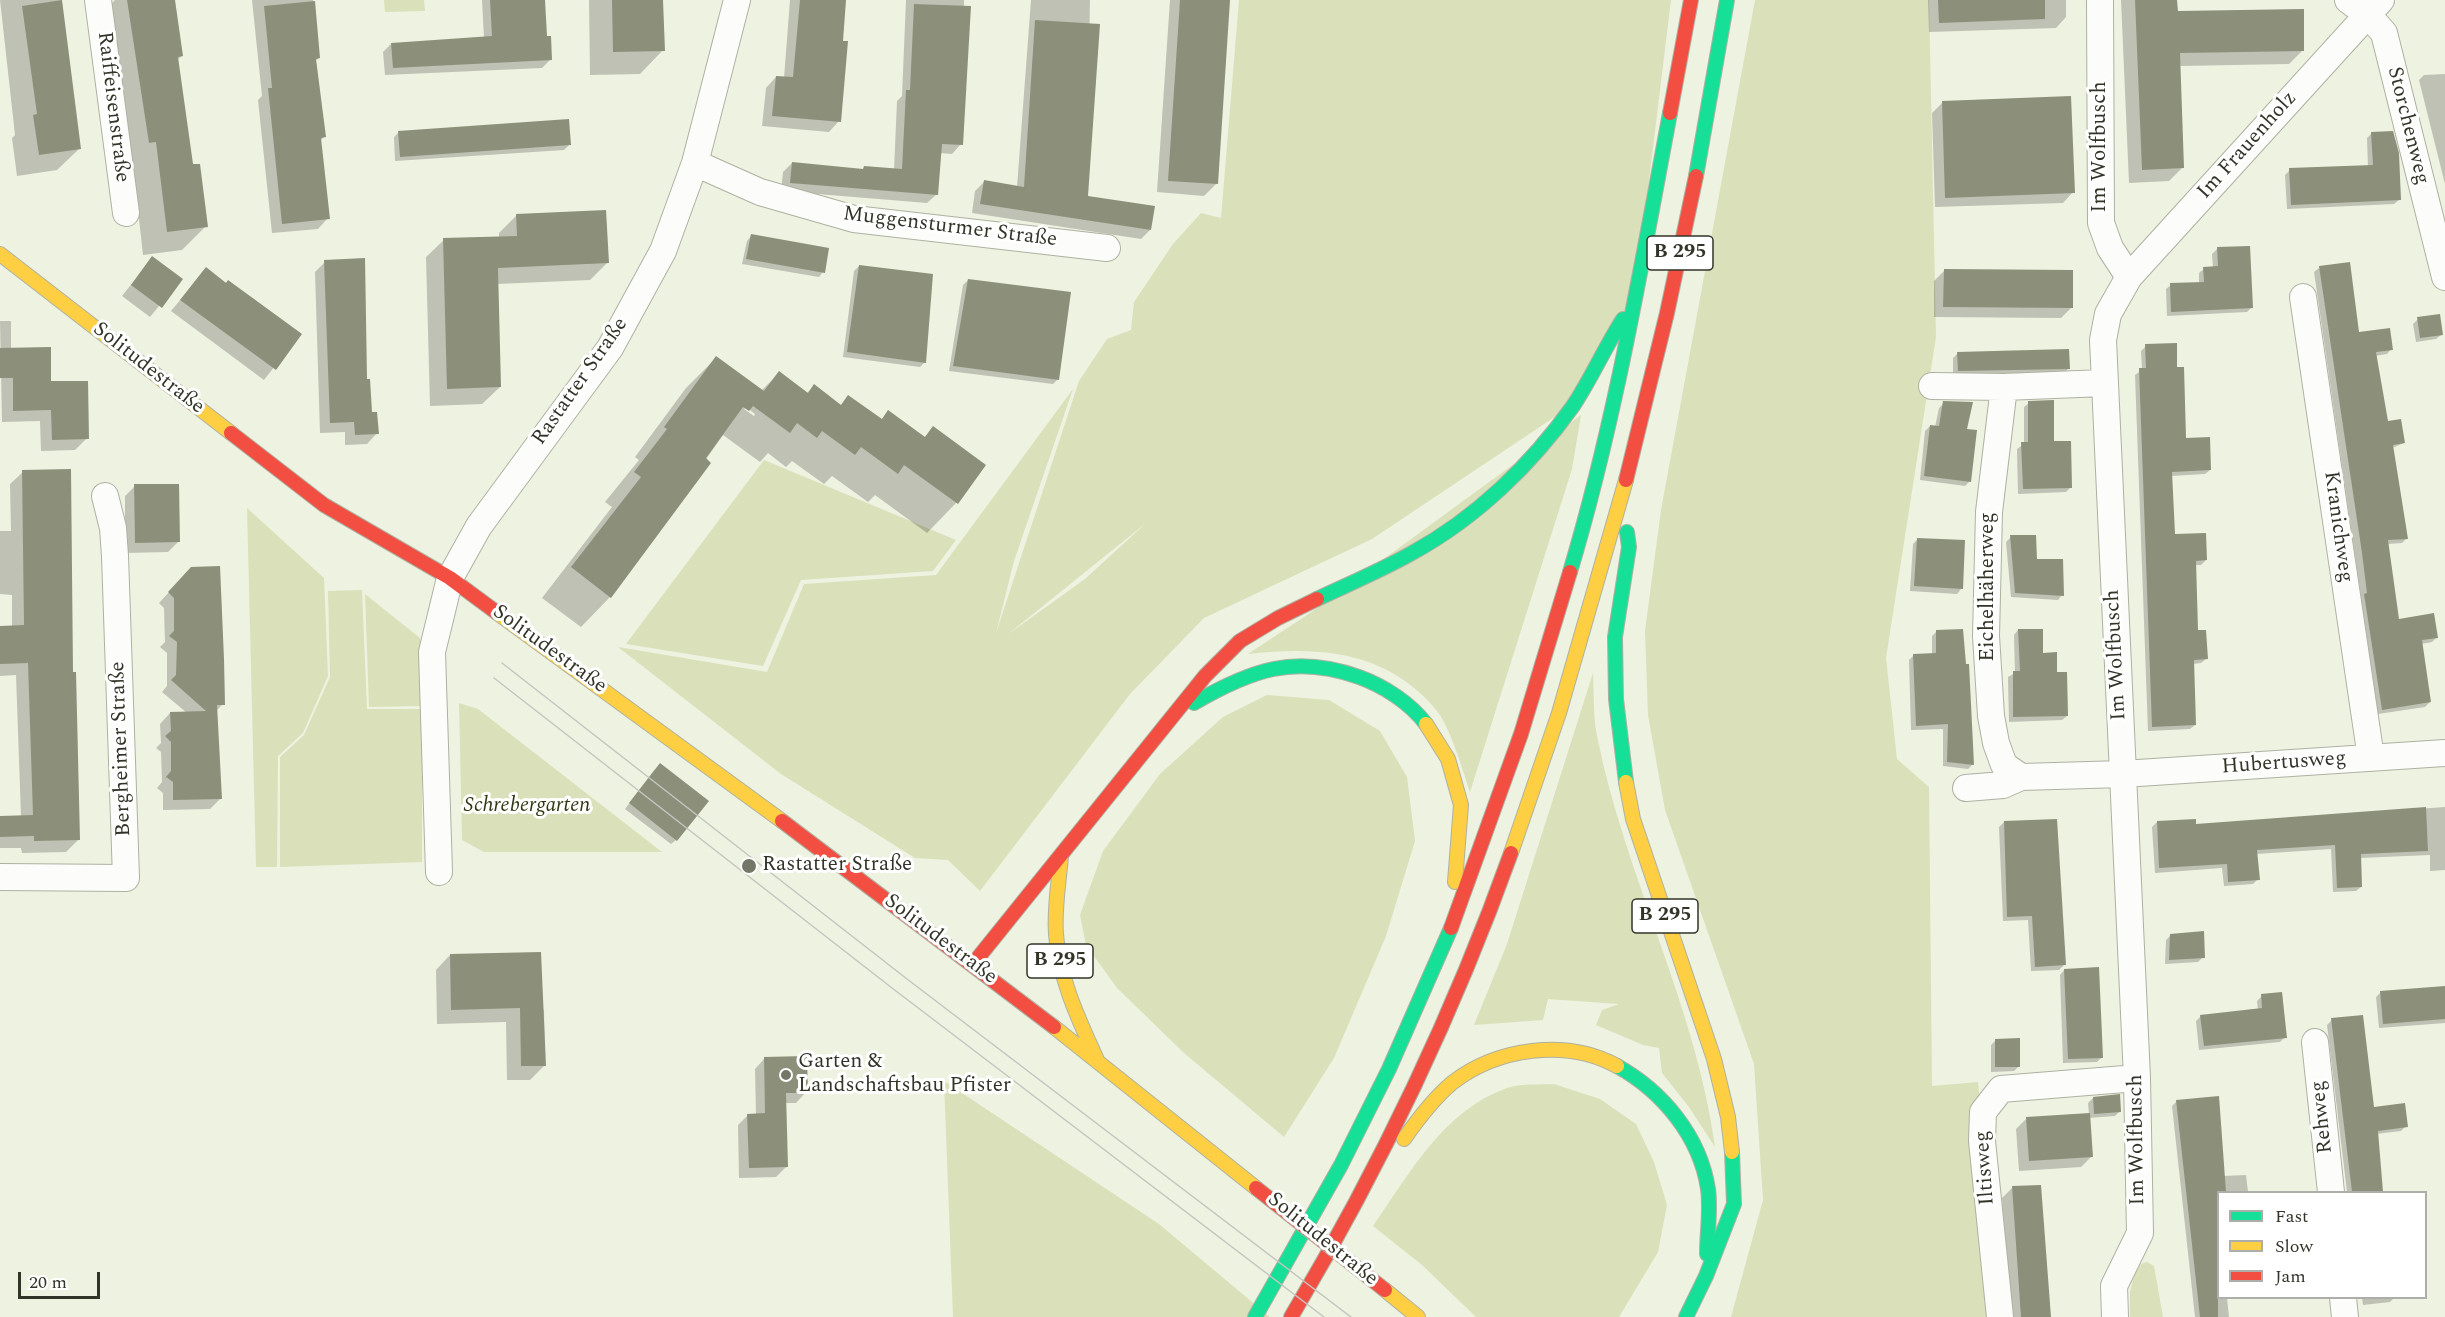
<!DOCTYPE html>
<html>
<head>
<meta charset="utf-8">
<style>
	body { margin:0 }
	#map { position:relative; width:2445px; height:1317px; overflow:hidden; background:#eef2e0; font-family:Spectral,serif }
	canvas { display:block }
	.legend { position:absolute; left:2217px; top:1191px; width:210px; height:108px; box-sizing:border-box; background:#fff; border:2px solid #adaea9; margin:0; padding:8px 10px; list-style:none; font-size:18px; color:#323428 }
	.legend li { display:flex; align-items:center; gap:12px; height:30px }
	.legend b { width:30px; border:2px solid #adaea9 }
	.scale { position:absolute; left:18px; top:1272px; width:82px; height:27px; box-sizing:border-box; border:3px solid #323428; border-top:0; padding-left:8px; font-size:18px; line-height:21px; white-space:nowrap; color:#323428; -webkit-text-stroke:4px #fff; paint-order:stroke }
</style>
</head>
<body>
<div id="map">
<canvas width="2445" height="1317"></canvas>
<ul class="legend">
<li><b style="height:8px;background:#16e098"></b>Fast</li>
<li><b style="height:8px;background:#ffcf43"></b>Slow</li>
<li><b style="height:8px;background:#f24e42"></b>Jam</li>
</ul>
<div class="scale">20 m</div>
</div>
<script>
const context = document.querySelector('canvas').getContext('2d');
context.lineJoin = 'round';
function paint(path, color) {
  context.fillStyle = color;
  context.fill(path, 'evenodd');
}
function trace(path, color, width, dash) {
  context.strokeStyle = color;
  context.lineWidth = width;
  context.lineCap = dash ? 'butt' : 'round';
  context.setLineDash(dash || []);
  context.stroke(path);
}
function write(font, color, halo, rows, align = 'center') {
  context.font = font + ' Spectral,serif';
  context.lineWidth = 6;
  context.setLineDash([]);
  context.textBaseline = 'middle';
  context.strokeStyle = halo;
  context.fillStyle = color;
  for (const [text, x, y, turn = 0] of rows) {
    context.save();
    context.translate(x, y);
    context.rotate((+turn || 0) * Math.PI / 180);
    context.textAlign = isNaN(turn) ? turn : align;
    if (halo) context.strokeText(text, 0, 0);
    context.fillText(text, 0, 0);
    context.restore();
  }
}
const green = new Path2D(`
	M384 0H424L425 11 385 12Z
	M1239 0H1671L1634 303 1574 404 1372 539 1204 618 1130 694 980 891 948 860 915 858 781 774 618 647 767 672 804 584 936 575 1073 389 1014 561 996 633 1079 381 1107 339 1131 330 1134 302 1173 244 1201 213 1221 218ZM1146 523 1085 579 1007 635Z
	M1755 0H1929L1936 337 1886 658 1897 759 1929 787 1932 1086 1978 1082 2002 1317H1731L1763 1200 1754 1064 1665 810 1648 715 1645 631 1661 510Z
	M1581 415 1572 469 1470 792C1463 771 1450 727 1437 711 1388 651 1320 646 1248 654L1307 615Z
	M764 460 956 540 933 571 801 580 763 666 626 644Z
	M247 508 324 578 328 676 303 733 278 756 277 867H256Z
	M362 590 367 709H422V862L280 867V757L304 735 330 677 328 591Z
	M365 594 420 638 422 706 369 707Z
	M1593 673C1594 693 1593 716 1597 736 1625 877 1696 1005 1715 1147L1689 1107 1662 1073 1659 1048 1643 1045 1596 1025 1602 1010 1619 1004 1548 999 1543 1020 1474 1025 1507 944Z
	M1267 695 1329 700 1380 731 1407 777 1415 841 1386 936 1334 1058 1284 1137 1184 1053 1117 988 1086 945 1080 915 1103 851 1160 774 1223 717Z
	M459 703 478 709 662 852H484L462 840Z
	M944 1081 1159 1224 1270 1317H953Z
	M1554 1084 1600 1099 1636 1124 1654 1162 1667 1205 1658 1252 1619 1317H1476L1422 1265 1373 1226C1410 1173 1443 1111 1507 1088 1521 1083 1540 1085 1554 1084Z
	M2147 1262 2154 1266 2163 1317H2130V1292L2134 1276 2141 1264Z`);
const shadow = new Path2D(`
	M0 0H61L80 148 57 170 17 176 12 138 15 135Z
	M115 0H174L182 56 177 60 192 166 206 226 182 250 143 255 133 165 126 166 102 13Z
	M252 0H313L319 58 315 61 324 137 320 141 328 218 318 229 272 233 258 100 262 96Z
	M482 0H543L545 38 551 59 542 68 385 75 383 52 391 44 484 38Z
	M589 0H662L663 50 640 74 590 75Z
	M790 0H844L839 121 829 132 762 126 766 88 776 77 784 78Z
	M906 0H964L961 144 952 154 940 153 937 194 927 203 781 191 783 172 792 163 861 171 894 170 897 101 902 96Z
	M1031 0H1090L1086 197 1150 230 1141 239 972 213 975 191 984 182 1017 187Z
	M1170 0H1229L1216 184 1204 196 1157 192Z
	M1928 0H2066V17L2056 28 1929 32Z
	M2121 0H2176V13L2303 50 2289 64 2179 66 2183 167 2169 181 2129 183Z
	M2445 74V184L2419 80 2424 75Z
	M1942 103 2073 192 2063 203 1935 207 1932 113Z
	M399 132 569 145 564 150 395 161 394 137Z
	M2372 133 2399 200 2394 204 2287 209 2285 175 2290 170 2368 167 2367 138Z
	M516 216 607 263 590 280 497 284 500 387 482 404 430 406 426 257 444 240 499 238V233Z
	M751 236 823 272 819 277 742 264 747 241Z
	M2217 249 2251 308 2247 312 2167 316 2166 289 2171 285 2199 283V273L2204 269 2213 268 2212 254Z
	M152 258 181 279 150 317 122 296Z
	M325 262 366 381 370 414 377 433 367 444 345 445V432L320 433 315 272Z
	M859 266 925 362 920 367 843 357 854 271Z
	M2319 268 2358 334 2391 349 2387 354 2375 356 2387 423 2404 443 2392 448 2407 538 2402 543 2387 544 2398 620 2437 637 2432 642 2421 644 2430 702 2425 707 2378 714 2314 272Z
	M206 269 300 334 264 380 171 311Z
	M1944 271 2072 307 2061 318 1934 317V281Z
	M968 280 1057 380 1053 384 949 371 963 285Z
	M2418 319 2441 335 2436 339 2416 342 2413 324Z
	M0 321H11V349L50 383 87 438 75 450 41 451 40 421 2 422Z
	M2146 346 2176 369 2184 440 2210 470 2205 474 2171 476 2174 536 2206 560 2201 565H2194L2196 632 2206 659 2201 663 2193 664 2195 725 2190 729 2148 731 2135 375 2142 370 2141 351Z
	M1958 353 2068 369 2063 374 1953 376V358Z
	M716 358 761 391 779 373 806 394 814 386 840 406 849 397 881 420 889 412 924 438 933 428 984 465 956 503 927 533 875 495 868 502 832 476 824 484 792 461 786 467 768 453 760 462 723 435 610 597 581 627 542 598 612 507 605 502 639 460 635 457 686 388ZM746 407 755 414 754 416 744 409Z
	M1944 403 1966 431 1970 481 1965 486 1920 480 1925 431 1930 426 1935 427 1939 408Z
	M2029 403 2070 488 2066 492 2018 494 2017 449 2024 444V407Z
	M23 472 72 674 79 839 66 852 22 853 21 848H0V817L21 816 16 675 0 676V628L12 627V595L0 594V531H11L10 484Z
	M135 486 178 542 168 552 125 553V496Z
	M2011 537 2035 561 2062 595 2058 600 2011 597 2006 542Z
	M1917 540 1961 589 1957 594 1910 591 1913 544Z
	M181 579 223 704 216 711 220 799 210 809 163 810V793L157 788 162 782 161 752 156 748 161 743 160 724 170 713H187L162 692 167 686V653L160 647 165 642 164 608 159 603Z
	M2018 630 2056 673 2067 716 2062 720 2009 722 2008 677 2015 673 2014 635Z
	M1937 631 1973 764 1968 769 1943 766V729L1911 730 1909 660 1913 656 1932 655V636Z
	M655 769 676 840 671 844 625 809Z
	M2445 807V870L2430 871V855L2360 858 2361 887 2356 891 2333 892 2331 849 2256 854 2258 879 2253 884 2224 886 2222 868 2155 873 2152 827 2157 822 2195 825Z
	M2004 822 2064 965 2059 970 2031 971 2028 920 2003 921 1999 827Z
	M2171 935 2203 957 2198 962 2165 964 2166 940Z
	M450 955 544 1010 545 1065 530 1080H507L506 1022 437 1024 436 970Z
	M2064 970 2102 1057 2097 1062 2063 1063 2060 975Z
	M2445 987V1023L2379 1028 2376 997 2381 992Z
	M2262 996 2285 1037 2280 1042 2199 1050 2196 1021 2201 1016 2258 1010 2257 1001Z
	M2332 1020 2373 1109 2406 1126 2401 1131 2376 1134 2382 1192H2347L2327 1025Z
	M1996 1040 2019 1066 2014 1071 1991 1072V1045Z
	M765 1058 806 1092 796 1103H785L786 1167 776 1177 739 1178 738 1125 748 1115H756L755 1069Z
	M2093 1098 2120 1111 2115 1116 2088 1118 2091 1157 2081 1167 2019 1171 2016 1129 2026 1119 2089 1115 2088 1103Z
	M2177 1101 2223 1176 2246 1175 2248 1192H2218V1298H2227L2229 1317H2195L2172 1106Z
	M2012 1188 2050 1317H2011L2002 1198Z
	M2362 1298H2394L2390 1302 2363 1305Z`);
const building = new Path2D(`
	M62 0 81 149 39 155 33 115 37 114 22 6Z
	M127 0H175L183 56 178 57 193 164H200L208 227 167 232 156 142 149 143Z
	M490 0H545L547 36H551L552 60 393 68 391 43 492 36Z
	M612 0H663L665 51 613 52Z
	M800 0H846L843 41H848L841 122 772 116 776 76 793 77Z
	M1180 0H1230L1218 184 1168 181Z
	M1938 0H2045V19L1939 23Z
	M2135 0H2177L2178 11 2304 9V51L2180 53 2184 168 2142 170Z
	M315 1 320 58 316 59 326 137 321 138 330 219 282 224 268 88H272L264 6Z
	M914 4 971 6 963 145 942 144 938 195 790 183 792 162 863 169 864 166 902 169 906 90H910Z
	M1035 20 1100 24 1088 196 1155 206 1151 230 980 204 984 180 1024 187Z
	M2071 96 2075 193 1945 198 1942 101Z
	M569 119 571 145 400 157 398 131Z
	M2393 131 2399 153 2401 200 2291 205 2289 168 2373 165 2371 132Z
	M606 210 609 263 498 268 501 387 447 389 443 238 517 236 516 214Z
	M751 234 829 248 825 273 746 259Z
	M2250 246 2253 308 2171 312 2170 283 2204 282 2203 267 2218 266 2217 247Z
	M152 256 183 279 162 308 131 285Z
	M365 258 367 379H370L372 412H377L379 434 355 435 354 422 330 423 324 260Z
	M2350 262 2359 332 2390 328 2393 350 2376 352 2388 421 2401 419 2405 443 2393 445 2408 539 2388 540 2399 619 2434 613 2438 638 2422 640 2431 702 2382 710 2364 594 2367 593 2362 553 2319 266Z
	M859 265 933 274 926 363 847 352Z
	M206 267 226 283 228 280 302 334 276 370 180 300Z
	M1944 269 2073 270V308L1943 307Z
	M968 279 1071 292 1059 380 953 366Z
	M2440 314 2443 335 2420 338 2417 317Z
	M2177 343V367H2184L2186 438 2210 437 2211 470 2172 472 2175 534 2206 533 2207 560 2196 561 2198 630H2206L2208 659 2194 660 2196 725 2152 727 2139 368H2146L2145 344Z
	M51 347V381H88L89 439 52 440 51 410 13 411V378H0V348Z
	M2069 349 2070 369 1958 371 1957 352Z
	M716 356 764 391 779 371 808 393 814 384 841 405 848 395 882 419 888 410 925 437 933 426 986 465 958 504 904 465 898 474 861 447 855 455 822 431 817 438 797 423 790 433 753 406 749 411 743 407 706 458 711 463 611 598 571 567 641 477 634 472 667 429 664 427Z
	M2054 400V441H2071L2072 488 2023 489 2021 442H2028V401Z
	M1943 401 1973 402 1967 429 1977 430 1971 482 1924 476 1930 425 1939 426Z
	M71 469 73 672H76L80 840 34 841V836L0 837V816L33 815 28 663 0 664V626L24 625 22 470Z
	M134 484H179L180 542 135 543Z
	M2010 535H2036L2037 559H2063L2064 596 2015 593Z
	M1917 538 1965 540 1963 589 1914 586Z
	M220 566 224 659 225 705H217L222 799 173 800V782L166 777 171 771V742L165 736 171 731 170 712 206 711 171 680 176 675 177 642 169 636 174 631V598L168 592 191 567Z
	M1963 629 1966 664H1969L1974 765 1947 762 1948 724 1916 726 1913 654 1936 653V630Z
	M2018 629H2043V653L2057 652V672H2067L2068 716 2013 717V671H2020Z
	M660 763 709 801 677 841 629 803Z
	M2426 807 2428 851 2361 854 2362 887 2337 888 2335 845 2257 850 2260 880 2228 882 2227 864 2159 868 2157 821 2196 819V824Z
	M2057 819 2066 965 2035 967 2032 916 2007 917 2004 821Z
	M2204 931 2205 958 2169 960 2170 934Z
	M541 952 546 1066H521L520 1008 451 1010 450 954Z
	M2099 967 2103 1058 2068 1059 2064 969Z
	M2445 986V1019L2383 1024 2380 991Z
	M2282 992 2287 1038 2204 1046 2200 1015 2262 1008 2261 994Z
	M2363 1015 2374 1107 2405 1103 2408 1127 2378 1131 2383 1192H2352L2331 1018Z
	M2020 1038V1067H1995V1039Z
	M807 1056 808 1093H786L788 1167 749 1168 747 1114 765 1113 764 1057Z
	M2120 1094 2121 1112 2094 1114 2093 1097Z
	M2219 1096 2226 1192H2218V1317H2200L2176 1100Z
	M2090 1113 2093 1157 2029 1161 2026 1117Z
	M2041 1185 2051 1317H2021L2012 1186Z`);
const street = new Path2D(`
	M98 0 126 213
	M2100 0 2101 223 2110 248 2129 277
	M2348 0 2368 15 2384 33 2445 277
	M695 163 760 192 854 219 1107 248
	M2303 297 2371 758
	M2104 383 2004 387 1989 512 1986 636 1991 716 1996 743 2004 765 2021 777 2123 774 2445 753
	M1932 386 2004 387
	M1966 788 2003 785 2021 777
	M439 872 432 652 450 578 479 526 610 348 663 251 695 163 737 0
	M0 877 126 878 115 556 113 528 105 496
	M2315 1042 2331 1192
	M2343 1298 2345 1317
	M2000 1317 1982 1141 1983 1112 2001 1089 2137 1078
	M2115 1317 2114 1286 2140 1233 2137 1078 2103 340 2108 314 2129 277 2381 0`);
const fast = new Path2D(`
	M1696 176 1727 0
	M1570 572C1615 422 1641 267 1670 113
	M1317 599C1349 584 1382 570 1412 553 1476 518 1531 465 1573 406 1591 379 1605 347 1623 319
	M1194 703C1251 670 1294 654 1359 677 1384 686 1410 703 1426 724
	M1626 782 1616 699 1615 637 1629 547 1627 532
	M1617 1066C1662 1091 1700 1136 1708 1189 1711 1210 1707 1232 1707 1254
	M1255 1317 1341 1165 1389 1069 1451 928
	M1686 1317 1706 1276 1734 1204 1732 1152`);
const slow = new Path2D(`
	M0 254 231 433
	M496 612 782 821
	M1426 724 1448 759 1461 805 1455 882
	M1626 782 1633 819 1714 1059 1728 1117 1732 1152
	M1511 853 1559 713 1626 480
	M1061 856C1059 882 1054 908 1056 934 1059 979 1079 1020 1097 1060
	M1054 1027 1256 1188
	M1404 1139C1418 1119 1433 1099 1452 1083 1497 1048 1566 1038 1617 1066
	M1385 1290 1418 1317`);
const jam = new Path2D(`
	M1670 113 1691 0
	M231 433 324 505 450 578 496 612
	M1626 480 1667 313 1696 176
	M782 821 1054 1027
	M1451 928 1521 734 1570 572
	M973 964 1205 676 1240 641 1278 618 1317 599
	M1291 1317C1379 1169 1453 1015 1511 853`);
const tram = new Path2D(`
	M502 663 907 979 1351 1317
	M494 678 892 988 1324 1317`);
const jamBridge = new Path2D(`
	M1256 1188 1385 1290`);
const markers = [
	[749,866,8,"#747668"],
	[786,1075,6,"#747668"]
];
const shields = [
	[1680,253,66],
	[1665,916,66],
	[1060,961,66]
];
const shieldNames = [
	["B 295",1680,253],
	["B 295",1665,916],
	["B 295",1060,961]
];
const streetNames = [
	["Raiffeisenstraße",112,107,83],
	["Storchenweg",2407,126,76],
	["Im Frauenholz",2248,146,-48],
	["Im Wolfbusch",2101,147,-90],
	["Muggensturmer Straße",950,228,7],
	["Solitudestraße",148,369,38],
	["Rastatter Straße",581,382,-55],
	["Kranichweg",2337,527,82],
	["Eichelhäherweg",1989,587,-90],
	["Solitudestraße",549,650,36],
	["Im Wolfbusch",2117,655,-93],
	["Bergheimer Straße",122,749,-92],
	["Hubertusweg",2284,764,-4],
	["Solitudestraße",940,940,37],
	["Rehweg",2323,1117,-96],
	["Im Wolfbusch",2138,1140,-91],
	["Iltisweg",1986,1168,-94],
	["Solitudestraße",1322,1240,39]
];
const parkNames = [
	["Schrebergarten",527,807]
];
const poiNames = [
	["Rastatter Straße",762,866],
	["Garten &",798,1063],
	["Landschaftsbau Pfister",798,1087]
];
paint(green, '#dae0ba');
paint(shadow, '#0003');
paint(building, '#8c8f79');
trace(street, '#aeb1a2', 28);
trace(fast, '#aeb1a2', 16);
trace(slow, '#aeb1a2', 16);
trace(jam, '#aeb1a2', 16);
trace(street, '#fcfdfa', 26);
trace(fast, '#16e098', 14);
trace(slow, '#ffcf43', 14);
trace(jam, '#f24e42', 14);
trace(tram, '#c4c5c0', 1.5);
trace(jamBridge, '#aeb1a2', 16, []);
trace(jamBridge, '#f24e42', 14);
for (const [x, y, r, color] of markers) {
  const dot = new Path2D();
  dot.arc(x, y, r, 0, 2 * Math.PI);
  context.fillStyle = color;
  context.fill(dot);
  trace(dot, '#fff', 2);
}
for (const [x, y, w] of shields) {
  const box = new Path2D();
  box.roundRect(x - w / 2, y - 17, w, 34, 4.5);
  context.fillStyle = '#fff';
  context.fill(box);
  trace(box, '#323428', 1.5);
}
write('bold 20px', '#323428', null, shieldNames);
write('21px', '#323428', '#fff', streetNames);
write('italic 21px', '#323712', '#fff', parkNames);
write('21px', '#323428', '#fff', poiNames, 'left');
</script>
</body>
</html>
